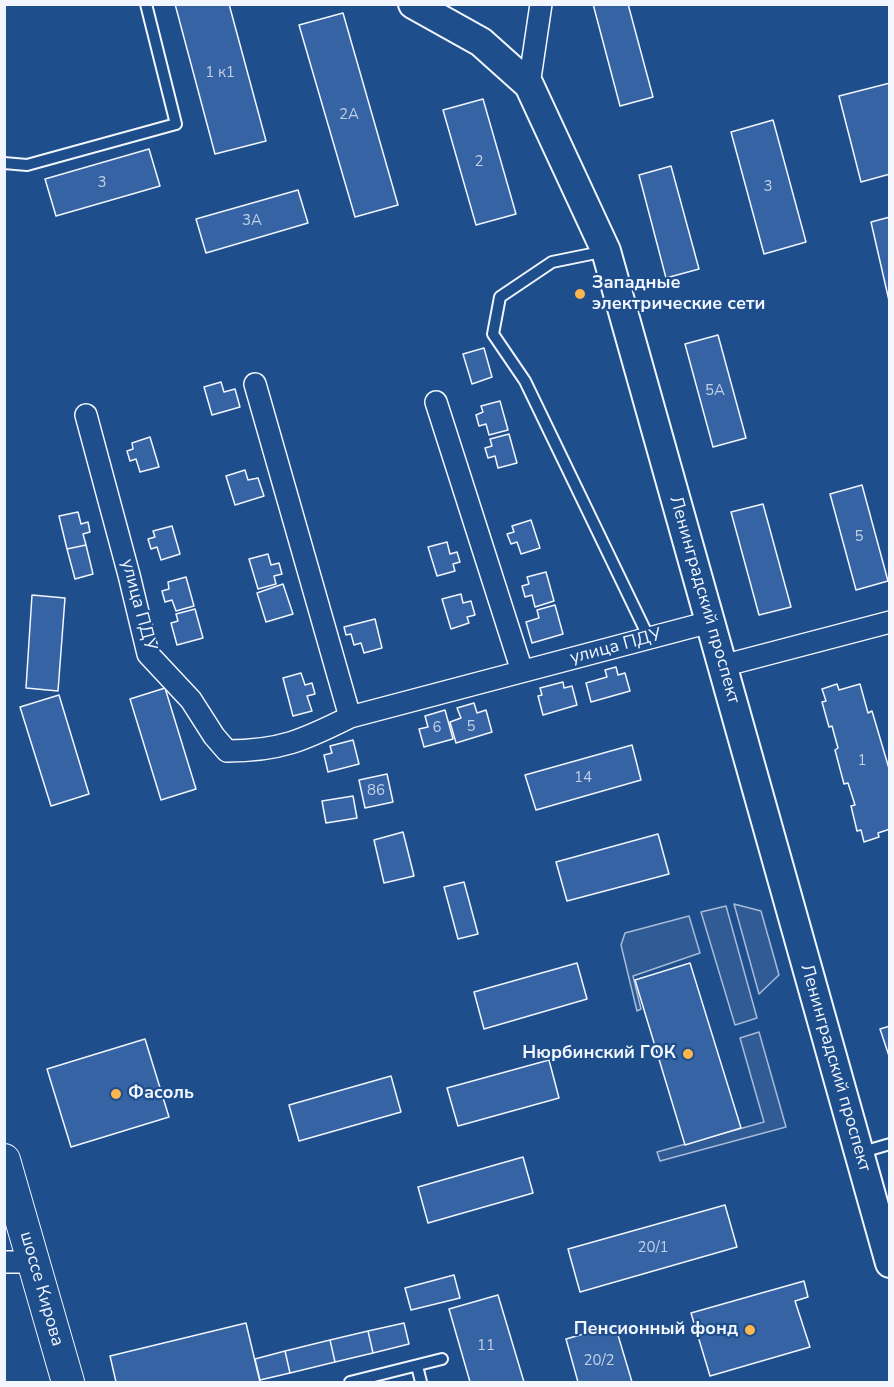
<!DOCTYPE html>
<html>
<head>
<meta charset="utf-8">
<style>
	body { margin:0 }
	#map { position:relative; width:894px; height:1387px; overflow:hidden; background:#1f4e8c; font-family:"Nunito Sans",sans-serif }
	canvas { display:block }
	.frame { position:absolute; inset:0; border:6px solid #f2f6ff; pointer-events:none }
</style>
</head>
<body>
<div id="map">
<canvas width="894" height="1387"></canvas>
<div class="frame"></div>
</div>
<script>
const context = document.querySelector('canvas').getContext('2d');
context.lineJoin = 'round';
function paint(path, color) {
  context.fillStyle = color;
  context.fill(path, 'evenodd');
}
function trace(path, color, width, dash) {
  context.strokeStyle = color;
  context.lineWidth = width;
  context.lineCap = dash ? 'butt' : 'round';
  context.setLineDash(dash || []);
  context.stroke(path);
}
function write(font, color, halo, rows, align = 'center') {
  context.font = font + ' "Nunito Sans",sans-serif';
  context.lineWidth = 4.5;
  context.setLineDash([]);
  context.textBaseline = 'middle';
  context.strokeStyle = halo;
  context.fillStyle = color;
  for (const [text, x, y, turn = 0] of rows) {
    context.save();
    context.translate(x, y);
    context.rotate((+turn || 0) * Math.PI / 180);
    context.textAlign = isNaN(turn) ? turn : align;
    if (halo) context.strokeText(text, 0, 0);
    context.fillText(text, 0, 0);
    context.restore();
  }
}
const built = new Path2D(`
	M734 904 761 911 779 975 759 994Z
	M726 906 757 1018 735 1025 701 912Z
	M689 916 700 953 633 976 641 1009 637 1011 621 945 625 933Z
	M759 1032 786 1127 660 1161 657 1152 764 1122 740 1038Z`);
const building = new Path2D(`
	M175 4H229L266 141 215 154Z
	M593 4H628L653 97 620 106Z
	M343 13 398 205 355 217 299 25Z
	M890 83V174L861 182 839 96Z
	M483 99 516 214 476 225 443 110Z
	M773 120 806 242 764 254 731 132Z
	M149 149 160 186 56 216 45 179Z
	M671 166 699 269 666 278 639 175Z
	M298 190 308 223 206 253 196 219Z
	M890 217V305L871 222Z
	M718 335 746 438 713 447 685 344Z
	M484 348 492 377 472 384 463 354Z
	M221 382 224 392 235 389 240 407 212 415 204 387Z
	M500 401 508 430 489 435 486 424 479 426 476 415 483 412 481 406Z
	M509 434 517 463 498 468 495 456 488 458 485 448 492 446 490 439Z
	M150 437 159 467 140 472 136 459 130 461 127 451 133 449 132 443Z
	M245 470 248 480 258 478 264 496 235 505 226 476Z
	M862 485 888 581 856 590 830 494Z
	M763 504 791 607 759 615 731 512Z
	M78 512 81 524 88 522 90 532 83 534 86 545 67 549 59 516Z
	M531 520 540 548 521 554 517 542 511 544 507 534 514 532 512 526Z
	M172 526 180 554 161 560 157 547 151 549 148 539 155 537 153 531Z
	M447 542 450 554 457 552 460 562 453 564 455 571 437 576 428 547Z
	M86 545 93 574 75 579 67 549Z
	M268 554 271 565 279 563 282 574 274 576 276 584 258 589 249 559Z
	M546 572 554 601 535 607 532 595 525 597 522 586 529 584 527 577Z
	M186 577 194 606 176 611 172 600 165 602 162 591 169 589 168 582Z
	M283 584 293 614 266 622 257 593Z
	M461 594 463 603 471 601 475 615 467 617 469 623 451 629 442 599Z
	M32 595 65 598 58 691 26 688Z
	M555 605 563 634 532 643 526 622 539 618 537 610Z
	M195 609 203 638 177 645 171 623 178 621 176 614Z
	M375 619 382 648 364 653 361 643 354 645 351 634 346 635 344 627Z
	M616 667 618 675 625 673 630 691 591 702 586 683 607 677 605 670Z
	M301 673 305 685 312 683 315 694 307 696 312 711 293 716 283 678Z
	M563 682 564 688 572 686 577 705 543 715 538 696 542 695 540 688Z
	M837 684 839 690 860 684 868 713 872 711 890 772V829L878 833 879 837 864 842 861 830 857 831 851 806 855 805 848 783 844 784 835 750 838 748 832 726 829 727 822 702 826 701 822 689Z
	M165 688 196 789 161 800 130 699Z
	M59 695 89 794 51 806 20 707Z
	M474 703 477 713 486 710 492 732 456 743 450 722 461 718 457 708Z
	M445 710 453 739 424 747 419 729 428 727 425 716Z
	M353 740 359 764 328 772 324 755 332 753 330 746Z
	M632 745 641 780 536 810 525 775Z
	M387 774 393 802 365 808 359 780Z
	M353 796 357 818 326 823 322 801Z
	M403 832 414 876 384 883 374 840Z
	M658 834 669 874 567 901 556 862Z
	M464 882 478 934 458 939 444 887Z
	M577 963 587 999 484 1029 474 992Z
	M690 963 741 1128 685 1145 635 980Z
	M890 1026V1059L880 1029Z
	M145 1039 169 1117 71 1147 47 1069Z
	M549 1060 559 1098 458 1126 447 1088Z
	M391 1076 401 1112 299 1141 289 1105Z
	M523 1157 533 1193 428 1223 418 1187Z
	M725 1205 737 1247 580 1292 568 1249Z
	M454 1275 460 1298 411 1310 405 1288Z
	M804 1281 808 1297 795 1301 810 1347 710 1376 691 1313Z
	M498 1295 524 1382H470L449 1309Z
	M246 1323 260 1382H116L110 1356Z
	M404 1323 409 1344 373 1353 368 1331Z
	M615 1325 632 1382H578L566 1339Z
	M368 1331 373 1353 335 1362 330 1340Z
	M330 1340 335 1362 290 1373 285 1351Z
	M285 1351 290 1373 260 1380 255 1359Z`);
const lane = new Path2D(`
	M4 163 27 165 176 124 146 4
	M606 251 552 262 500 297 493 334 525 381 649 638
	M859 1153 890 1144
	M417 1366 421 1382
	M350 1382 442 1359`);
const street = new Path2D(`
	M529 85 541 4
	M255 384 350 717
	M436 402 522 671
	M86 415 129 575 148 654 191 700 214 736 227 751C280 751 304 740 350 717L710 622
	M722 666 890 622
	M4 1262H34`);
const secondary = new Path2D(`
	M413 4 481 42 529 85 606 251 890 1263`);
const primary = new Path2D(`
	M4 1160 68 1382`);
const markers = [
	[580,294,6,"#ffb74d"],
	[688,1054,6,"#ffb74d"],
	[116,1094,6,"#ffb74d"],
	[750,1330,6,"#ffb74d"]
];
const numberNames = [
	["1 к1",220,73],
	["2А",349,115],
	["2",479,162],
	["3",102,183],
	["3",768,187],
	["3А",252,221],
	["5А",715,391],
	["5",859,537],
	["5",471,727],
	["6",437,728],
	["1",862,761],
	["14",583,778],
	["86",376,791],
	["20/1",653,1248],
	["11",486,1346],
	["20/2",599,1361]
];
const poiNames = [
	["Западные",592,284],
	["электрические сети",592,305],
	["Нюрбинский ГОК",676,1054,"right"],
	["Фасоль",128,1094],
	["Пенсионный фонд",738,1330,"right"]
];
const streetNames = [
	["Ленинградский проспект",704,600,74],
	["улица ПДУ",138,605,75],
	["улица ПДУ",616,647,-15],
	["Ленинградский проспект",835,1068,74],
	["шоссе Кирова",41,1289,74]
];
paint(built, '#305b95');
trace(built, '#a8bbd7', 1.5);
paint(building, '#3563a3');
trace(building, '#f2f6ff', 1.5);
trace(lane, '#f2f6ff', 14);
trace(street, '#f2f6ff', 24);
trace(secondary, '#f2f6ff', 32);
trace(primary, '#f2f6ff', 34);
trace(lane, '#1f4e8c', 10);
trace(street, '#1f4e8c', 21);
trace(secondary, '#1f4e8c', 28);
trace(primary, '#1f4e8c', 32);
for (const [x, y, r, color] of markers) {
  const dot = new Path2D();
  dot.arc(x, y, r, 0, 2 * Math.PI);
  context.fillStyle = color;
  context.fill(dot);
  trace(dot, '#1f4e8c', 2);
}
write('15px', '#c3d1e8', null, numberNames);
write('bold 18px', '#f2f6ff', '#1f4e8c', poiNames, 'left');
write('18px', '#f2f6ff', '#1f4e8c', streetNames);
</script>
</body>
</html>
